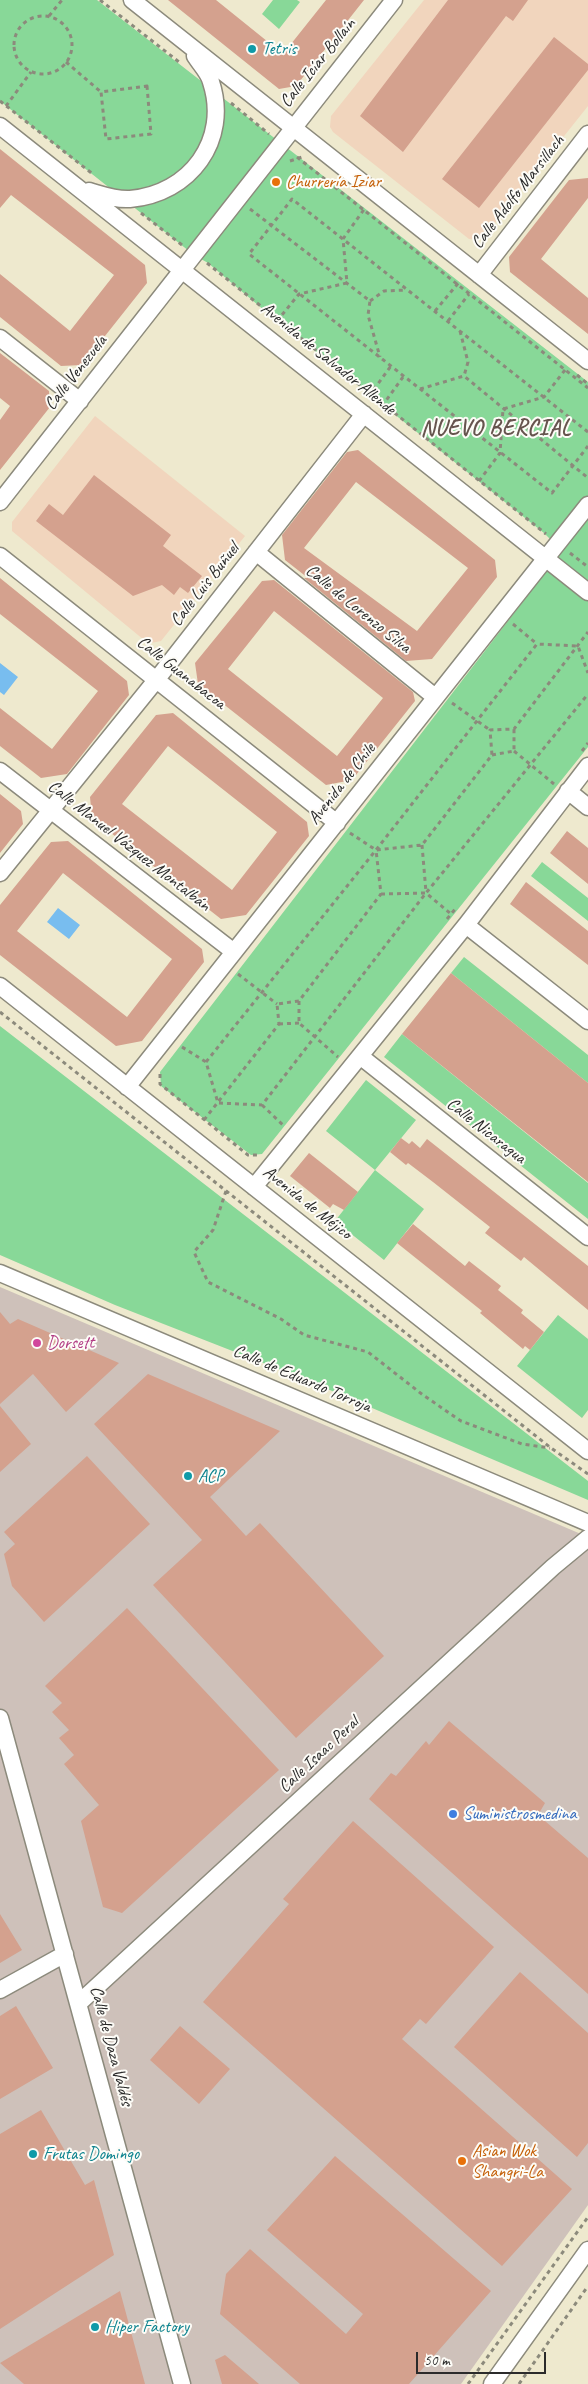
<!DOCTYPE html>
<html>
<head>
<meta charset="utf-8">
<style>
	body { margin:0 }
	#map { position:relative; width:588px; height:2384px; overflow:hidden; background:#eee9ce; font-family:Caveat,sans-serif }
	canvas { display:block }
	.scale { position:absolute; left:416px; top:2352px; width:130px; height:22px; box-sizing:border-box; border:2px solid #2b2b2b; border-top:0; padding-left:6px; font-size:15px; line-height:18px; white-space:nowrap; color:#2b2b2b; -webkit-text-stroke:4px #fdfcf7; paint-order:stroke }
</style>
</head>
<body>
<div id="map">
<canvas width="588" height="2384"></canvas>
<div class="scale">50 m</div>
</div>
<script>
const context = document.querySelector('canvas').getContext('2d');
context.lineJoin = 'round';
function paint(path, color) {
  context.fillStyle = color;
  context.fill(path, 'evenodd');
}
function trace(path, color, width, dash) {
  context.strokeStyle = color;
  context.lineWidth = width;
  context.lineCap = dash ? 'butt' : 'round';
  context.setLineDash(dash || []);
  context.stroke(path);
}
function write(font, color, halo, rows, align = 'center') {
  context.font = font + ' Caveat,sans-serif';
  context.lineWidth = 4;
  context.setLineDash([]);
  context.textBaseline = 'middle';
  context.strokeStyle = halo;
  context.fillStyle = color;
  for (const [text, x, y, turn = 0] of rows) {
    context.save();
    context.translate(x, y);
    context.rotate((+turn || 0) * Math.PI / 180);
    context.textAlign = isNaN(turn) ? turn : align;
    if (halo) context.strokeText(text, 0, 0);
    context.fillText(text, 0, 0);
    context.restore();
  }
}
const built = new Path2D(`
	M424 0H588V106L483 238 478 240 469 239 333 132 330 127 331 116Z
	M95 416 245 536 161 641 151 643 144 640 12 531V522Z`);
const industrial = new Path2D(`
	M0 1287 588 1537V2205L461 2384H0Z`);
const green = new Path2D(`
	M0 0H97L588 382V747L262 1154 251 1155 161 1086 160 1072 562 551 544 533 277 321 208 263 194 255 0 101Z
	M273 0H297L300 2 279 29 262 14Z
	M542 862 588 898V921L531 876Z
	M464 957 588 1055V1083L451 973Z
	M0 1026 588 1481V1500L304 1379 115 1305 0 1255Z
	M402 1034 588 1183V1219L384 1057Z
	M366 1080 416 1120 375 1170 424 1209 384 1260 335 1221 375 1170 326 1131Z
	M558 1315 588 1339V1410L582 1418 517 1366Z`);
const water = new Path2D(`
	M0 663 18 677 4 695 0 692Z
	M58 908 80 925 69 939 47 922Z`);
const building = new Path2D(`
	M168 0H216L283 54 326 0H364L296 86 279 89Z
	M448 0H528L513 21 506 16 403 152 360 116Z
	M554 37 588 64V70L479 208 442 179Z
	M0 149 145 265 147 283 82 365 61 366 0 317V274L70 331 114 275 11 195 0 208Z
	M588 178V198L541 259 588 298V334L510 272 509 257 569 180Z
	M0 353 49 391 50 407 0 470V420L10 406 0 398Z
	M358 450 495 560 497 577 432 659 406 661 304 578H308L285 560 282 535 347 452ZM356 482 468 568 417 631 304 548Z
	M94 475 171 535 163 546 202 576 188 593 180 587 174 595 162 585 133 596 36 521 49 504 63 515Z
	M0 578 127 681 129 695 67 774 41 778 0 746V708L52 749 98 691 0 614Z
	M274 580 413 692 415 701 352 780 326 785 198 684 195 663 262 581ZM274 611 383 698 337 756 228 669Z
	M173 713 307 822 309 836 246 915 221 919 92 818 90 797 156 715ZM168 746 277 832 232 890 122 804Z
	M0 794 21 811 23 824 0 853Z
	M567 831 588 848V884L550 853Z
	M68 841 202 949 204 962 142 1041 116 1046 0 955V905L51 842ZM63 873 172 959 127 1017 17 931Z
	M526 882 588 931V965L510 904Z
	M451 973 588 1083V1182L402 1034Z
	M401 1138 409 1144 412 1141 420 1148 427 1139 588 1266V1310L524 1257 521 1261 498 1243 485 1233 490 1227 433 1182 408 1163 406 1165 390 1152Z
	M309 1153 358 1192 344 1210 333 1204 330 1208 290 1176Z
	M413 1224 465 1266 469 1261 501 1286 498 1290 523 1310 521 1313 544 1332 530 1350 525 1346 523 1349 505 1334 480 1313 482 1311 397 1243Z
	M0 1312 10 1324 18 1319 119 1363 66 1412 33 1374 0 1404Z
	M148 1374 280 1431 210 1497 246 1536 260 1523 384 1656 296 1738 153 1585 202 1540 94 1424Z
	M0 1406 31 1444 0 1472Z
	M87 1456 150 1524 44 1622 12 1586 4 1554 15 1544 4 1532Z
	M127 1608 279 1770 122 1913 103 1907 81 1821 99 1805 64 1764 74 1755 59 1738 69 1730 52 1712 62 1703 45 1686Z
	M449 1721 545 1803 538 1815 588 1858V1994L369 1799 391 1773 396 1776 426 1741 429 1745Z
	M353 1821 494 1947 426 2024 420 2019 402 2039 572 2189 502 2266 203 2002 289 1904 283 1899Z
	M0 1914 22 1950 0 1963Z
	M520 1972 588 2033V2143L577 2157 454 2047Z
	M16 2006 53 2068 0 2099V2016Z
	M180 2026 230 2069 199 2104 150 2060Z
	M41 2110 85 2185 94 2180 114 2255 0 2329V2134Z
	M335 2156 491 2291 409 2384H300L220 2314 226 2274 250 2249 346 2334 363 2314 267 2230Z
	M120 2291 145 2384H24L0 2363Z
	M225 2355 259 2384H222L215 2360Z`);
const path = new Path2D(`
	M100 0 179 62
	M14 45a29 29 0 1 1 58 0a29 29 0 1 1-58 0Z
	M49 16 62 0
	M66 62 101 92
	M147 86 151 134 106 139 101 92Z
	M0 101 94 175
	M231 103 269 134
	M6 106 31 72
	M297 157 588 388
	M290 161 302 157
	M250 209 370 301 368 315 380 357
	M141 213 182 245
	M207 263 546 534
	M370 301 384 291 406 290
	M435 311 460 281
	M277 321 299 294 347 283 343 239 365 208
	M448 321 469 294
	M460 331 468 362 464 376
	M577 375 588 384
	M420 389 464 376 588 478
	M369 396 391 366
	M382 406 403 377
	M588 432 292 199 249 254 552 493 588 446
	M479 481 500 453 503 409 544 397 565 370
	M570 553 588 567
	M513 624 537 644
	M452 703 490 730
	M514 751 554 784
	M582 751 588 743
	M492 755 514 751V729
	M350 833 376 850
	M422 845 426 892
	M381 894 426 893 451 914
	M447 919 456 908
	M238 974 277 1004
	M299 1001V1023L338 1057
	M0 1012 551 1448 588 1474
	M279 1024 299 1023
	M182 1047 206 1062 218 1103 262 1105 426 893 588 694
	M206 1062 376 850 537 644 578 646 588 673
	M160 1074V1084L248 1155H258
	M262 1105 283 1125
	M204 1120 279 1024 277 1004 299 1001 381 894 376 850 422 845 492 755 490 730 514 729 588 632
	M226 1191 213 1230 194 1252 208 1282 281 1319 304 1335 368 1352 423 1395 461 1421 522 1444 550 1448
	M468 2384 588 2217
	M519 2384 588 2286`);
const minor = new Path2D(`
	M132 0 588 361
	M0 126 588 592
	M89 191C103 195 116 200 130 199 190 194 230 140 211 82 209 73 200 64 195 56
	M479 275 588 134
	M0 338 80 401
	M0 502 394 0
	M256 552 435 697
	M0 556 337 823
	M0 771 234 952
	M568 791 588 807
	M0 873 157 679 364 414
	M466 925 588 1021
	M0 986 588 1451
	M360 1056 588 1237
	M127 1087 588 505
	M254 1187 466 925 588 766
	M0 1273 588 1523
	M0 1718 182 2384
	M0 1990 65 1954
	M79 2003 553 1567 588 1538
	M492 2384 588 2250`);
const markers = [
	[252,49,5,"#0f9aa8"],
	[276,182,5,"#e8710a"],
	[37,1343,5,"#d1479c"],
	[188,1476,5,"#0f9aa8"],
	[453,1814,5,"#3f7fe0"],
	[33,2154,5,"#0f9aa8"],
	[462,2161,5,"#e8710a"],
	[95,2327,5,"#0f9aa8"]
];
const cultureNames = [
	["Tetris",262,49],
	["ACP",198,1476],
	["Frutas Domingo",43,2154],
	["Hiper Factory",105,2327]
];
const streetNames = [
	["Calle Icíar Bollaín",318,63,-51],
	["Calle Adolfo Marsillach",518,192,-52],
	["Avenida de Salvador Allende",328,359,39],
	["Calle Venezuela",76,373,-52],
	["Calle Luis Buñuel",205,585,-52],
	["Calle de Lorenzo Silva",358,609,39],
	["Calle Guanabacoa",181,673,38],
	["Avenida de Chile",342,784,-52],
	["Calle Manuel Vázquez Montalbán",129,846,38],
	["Calle Nicaragua",486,1131,38],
	["Avenida de Méjico",307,1203,38],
	["Calle de Eduardo Torroja",302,1379,23],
	["Calle Isaac Peral",319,1755,-43],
	["Calle de Daza Valdés",111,2046,75]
];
const foodNames = [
	["Churrería Iziar",286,182],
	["Asian Wok",472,2151],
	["Shangri-La",472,2172]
];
const hotelNames = [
	["Dorsett",47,1343]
];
const shopNames = [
	["Suministrosmedina",463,1814]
];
const districtNames = [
	["NUEVO BERCIAL",496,429]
];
paint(built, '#f1d5bd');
paint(industrial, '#cec1ba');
paint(green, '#88d898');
paint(water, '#78bdef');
paint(building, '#d4a18e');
trace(minor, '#8c8a7c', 19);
trace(path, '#8c8a7c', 3, [4, 4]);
trace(minor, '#fff', 16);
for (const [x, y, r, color] of markers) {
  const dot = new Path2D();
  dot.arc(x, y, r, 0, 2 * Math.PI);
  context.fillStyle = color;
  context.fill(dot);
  trace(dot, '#fdfcf7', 2);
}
write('18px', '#0d838f', '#fdfcf7', cultureNames, 'left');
write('18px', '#2b2b2b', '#fdfcf7', streetNames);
write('18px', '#c56008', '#fdfcf7', foodNames, 'left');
write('18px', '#b23c85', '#fdfcf7', hotelNames, 'left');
write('18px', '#366cbe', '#fdfcf7', shopNames, 'left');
context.letterSpacing = '1px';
write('bold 22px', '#66544e', '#fdfcf7', districtNames);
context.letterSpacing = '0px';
</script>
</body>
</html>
